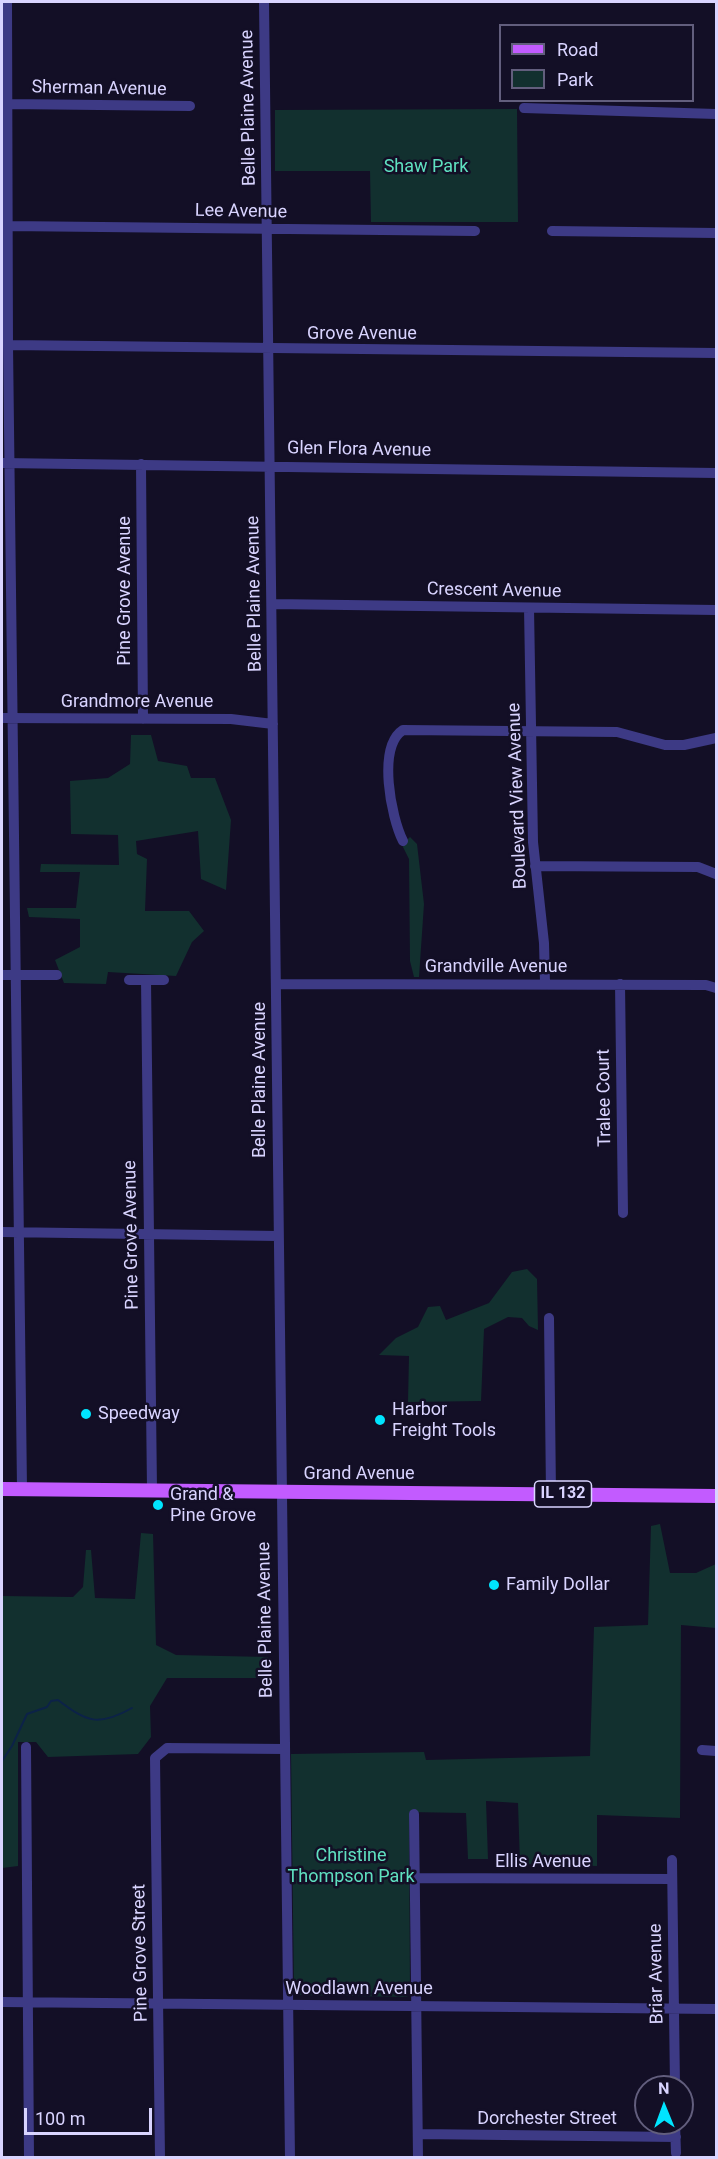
<!DOCTYPE html>
<html>
<head>
<meta charset="utf-8">
<style>
	body { margin:0 }
	#map { position:relative; width:718px; height:2159px; overflow:hidden; background:#130f26; font-family:Roboto,sans-serif }
	canvas { display:block }
	.frame { position:absolute; inset:0; border:3px solid #d9d4ff; pointer-events:none }
	.legend { position:absolute; left:499px; top:24px; width:195px; height:78px; box-sizing:border-box; background:#130f26; border:2px solid #625e7d; margin:0; padding:8px 10px; list-style:none; font-size:18px; color:#d9d4ff }
	.legend li { display:flex; align-items:center; gap:12px; height:30px }
	.legend b { width:30px; border:2px solid #625e7d }
	.north { position:absolute; left:634px; top:2075px; width:60px; height:60px; box-sizing:border-box; background:#130f26; border:2px solid #625e7d; border-radius:50%; rotate:359deg; font-size:16px; font-weight:700; line-height:24px; text-align:center; color:#d9d4ff }
	.north::after { content:''; display:block; margin:auto; width:21px; height:27px; background:#00e5ff; clip-path:polygon(50% 0,100% 100%,50% 72%,0 100%) }
	.scale { position:absolute; left:24px; top:2108px; width:128px; height:27px; box-sizing:border-box; border:3px solid #d9d4ff; border-top:0; padding-left:8px; font-size:18px; line-height:21px; white-space:nowrap; color:#d9d4ff; -webkit-text-stroke:4px #130f26; paint-order:stroke }
</style>
</head>
<body>
<div id="map">
<canvas width="718" height="2159"></canvas>
<div class="frame"></div>
<ul class="legend">
<li><b style="height:8px;background:#c25bff"></b>Road</li>
<li><b style="height:16px;background:#12302f"></b>Park</li>
</ul>
<div class="north">N</div>
<div class="scale">100 m</div>
</div>
<script>
const context = document.querySelector('canvas').getContext('2d');
context.lineJoin = 'round';
function paint(path, color) {
  context.fillStyle = color;
  context.fill(path, 'evenodd');
}
function trace(path, color, width, dash) {
  context.strokeStyle = color;
  context.lineWidth = width;
  context.lineCap = dash ? 'butt' : 'round';
  context.setLineDash(dash || []);
  context.stroke(path);
}
function write(font, color, halo, rows, align = 'center') {
  context.font = font + ' Roboto,sans-serif';
  context.lineWidth = 5;
  context.setLineDash([]);
  context.textBaseline = 'middle';
  context.strokeStyle = halo;
  context.fillStyle = color;
  for (const [text, x, y, turn = 0] of rows) {
    context.save();
    context.translate(x, y);
    context.rotate((+turn || 0) * Math.PI / 180);
    context.textAlign = isNaN(turn) ? turn : align;
    if (halo) context.strokeText(text, 0, 0);
    context.fillText(text, 0, 0);
    context.restore();
  }
}
const green = new Path2D(`
	M517 109 518 222H371L370 171H275V110Z
	M131 735H151L158 761 187 766 191 778H215L231 820 226 890 201 879 198 831 136 841 137 854 147 859 145 911H189L204 931 192 942 176 976 108 972 106 984 64 983 55 960 80 947V919L29 917 27 908H76L80 872H40L41 864 119 865 118 835 71 834 70 781 108 778 130 764Z
	M410 837 417 844 424 904 419 977H414L410 961 409 859 402 845Z
	M527 1269 537 1279 538 1330 529 1326 522 1318 508 1317 484 1329 481 1401 408 1402 409 1356 379 1355 396 1338 418 1327 428 1307 440 1306 446 1320 489 1303 512 1272Z
	M660 1524 670 1573H696L716 1564V1628L681 1625 680 1818 597 1815V1866L520 1864 518 1803 486 1801 488 1859H468L466 1813 409 1812 410 1992 407 1997 294 1995 291 1754 424 1752 426 1760 590 1756 594 1627 648 1625 651 1526Z
	M141 1533 153 1534 156 1645 176 1655 268 1657 266 1678H167L150 1706 151 1737 138 1754 48 1757 36 1742H18V1866L2 1868V1596L73 1597 83 1587 86 1550H91L95 1598 135 1599Z`);
const stream = new Path2D(`
	M2 1761 12 1746 27 1714 47 1707 51 1701 58 1700C87 1722 98 1727 132 1708`);
const minor = new Path2D(`
	M7 2 8 345 22 1489
	M264 2 290 2158
	M8 104 190 106
	M524 108 716 114
	M8 226 475 231
	M552 231 716 233
	M8 345 716 353
	M2 463 716 473
	M141 464 143 719
	M272 604 716 610
	M529 608 533 842 544 943 545 983
	M2 718 231 719 273 724
	M403 841C391 817 377 747 403 730L617 732 665 745H684L716 738
	M535 866 698 867 716 874
	M2 975H57
	M129 980H164
	M146 980 152 1490
	M276 984 706 985 716 988
	M620 984 623 1213
	M2 1232 278 1236
	M549 1318 551 1494
	M26 1747 29 2158
	M702 1750 716 1751
	M414 1814 418 2158
	M672 1860 675 2087
	M414 1878 672 1879
	M2 2002 716 2009
	M675 2123 676 2153
	M418 2134 676 2137
	M160 2158 155 1758 167 1748 284 1749`);
const major = new Path2D(`
	M2 1489 716 1496`);
const markers = [
	[86,1414,6,"#00e5ff"],
	[380,1420,6,"#00e5ff"],
	[158,1505,6,"#00e5ff"],
	[494,1585,6,"#00e5ff"]
];
const shields = [
	[563,1494,57]
];
const shieldNames = [
	["IL 132",563,1494]
];
const streetNames = [
	["Sherman Avenue",99,89,1],
	["Belle Plaine Avenue",249,108,-91],
	["Lee Avenue",241,212,1],
	["Grove Avenue",362,334],
	["Glen Flora Avenue",359,450,1],
	["Pine Grove Avenue",125,591,-90],
	["Crescent Avenue",494,591,1],
	["Belle Plaine Avenue",255,594,-91],
	["Grandmore Avenue",137,702],
	["Boulevard View Avenue",518,796,-92],
	["Grandville Avenue",496,967],
	["Belle Plaine Avenue",260,1080,-90],
	["Tralee Court",605,1098,-91],
	["Pine Grove Avenue",132,1235,-91],
	["Grand Avenue",359,1474],
	["Belle Plaine Avenue",266,1620,-91],
	["Ellis Avenue",543,1862],
	["Pine Grove Street",141,1953,-91],
	["Briar Avenue",657,1974,-91],
	["Woodlawn Avenue",359,1989],
	["Dorchester Street",547,2119]
];
const parkNames = [
	["Shaw Park",426,167],
	["Christine",351,1856],
	["Thompson Park",351,1877]
];
const poiNames = [
	["Harbor",392,1410],
	["Freight Tools",392,1431],
	["Speedway",98,1414],
	["Grand &",170,1495],
	["Pine Grove",170,1516],
	["Family Dollar",506,1585]
];
paint(green, '#12302f');
trace(stream, '#0c2248', 2);
trace(minor, '#3d3a85', 10);
trace(major, '#c25bff', 14);
for (const [x, y, r, color] of markers) {
  const dot = new Path2D();
  dot.arc(x, y, r, 0, 2 * Math.PI);
  context.fillStyle = color;
  context.fill(dot);
  trace(dot, '#130f26', 2);
}
for (const [x, y, w] of shields) {
  const box = new Path2D();
  box.roundRect(x - w / 2, y - 13, w, 26, 4.5);
  context.fillStyle = '#130f26';
  context.fill(box);
  trace(box, '#d9d4ff', 1.5);
}
write('bold 16px', '#d9d4ff', null, shieldNames);
write('18px', '#d9d4ff', '#130f26', streetNames);
write('18px', '#5fe0c0', '#130f26', parkNames);
write('18px', '#d9d4ff', '#130f26', poiNames, 'left');
</script>
</body>
</html>
